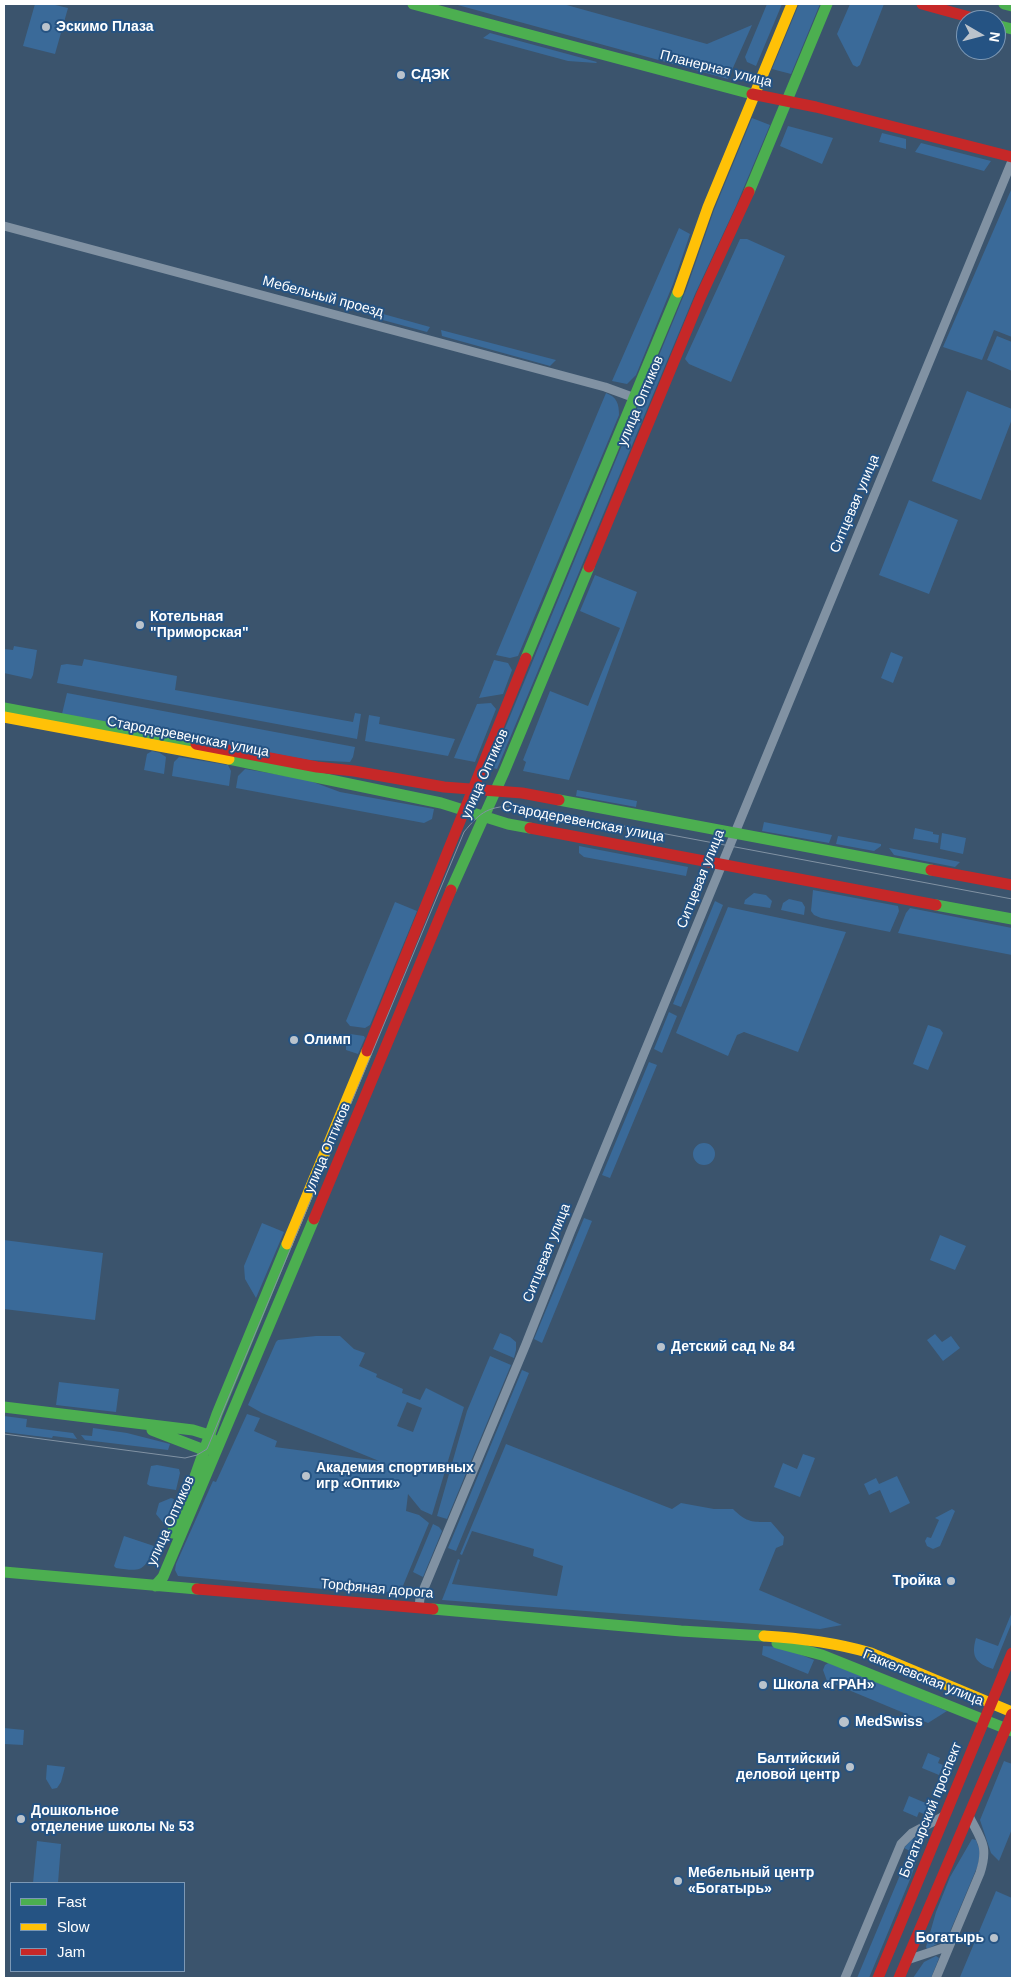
<!DOCTYPE html>
<html>
<head>
<meta charset="utf-8">
<style>
	body { margin:0 }
	#map { position:relative; width:1016px; height:1982px; overflow:hidden; background:#3b546d; font-family:Helvetica,sans-serif }
	canvas { display:block }
	.frame { position:absolute; inset:0; border:5px solid #fff; pointer-events:none }
	.legend { position:absolute; left:10px; top:1882px; width:175px; height:90px; box-sizing:border-box; background:#255383; border:1px solid #7c98b5; margin:0; padding:6px 9px; list-style:none; font-size:15px; color:#fff }
	.legend li { display:flex; align-items:center; gap:10px; height:25px }
	.legend b { width:25px; border:1px solid #7c98b5 }
	.north { position:absolute; left:956px; top:10px; width:50px; height:50px; box-sizing:border-box; background:#255383; border:1px solid #7c98b5; border-radius:50%; rotate:98deg; font-size:14px; font-weight:700; line-height:20px; text-align:center; color:#fff }
	.north::after { content:''; display:block; margin:auto; width:18px; height:22px; background:#bac3cc; clip-path:polygon(50% 0,100% 100%,50% 72%,0 100%) }
</style>
</head>
<body>
<div id="map">
<canvas width="1016" height="1982"></canvas>
<div class="frame"></div>
<ul class="legend">
<li><b style="height:6px;background:#4caf50"></b>Fast</li>
<li><b style="height:6px;background:#ffc107"></b>Slow</li>
<li><b style="height:6px;background:#c62828"></b>Jam</li>
</ul>
<div class="north">N</div>
</div>
<script>
const context = document.querySelector('canvas').getContext('2d');
context.lineJoin = 'round';
function paint(path, color) {
  context.fillStyle = color;
  context.fill(path, 'evenodd');
}
function trace(path, color, width, dash) {
  context.strokeStyle = color;
  context.lineWidth = width;
  context.lineCap = dash ? 'butt' : 'round';
  context.setLineDash(dash || []);
  context.stroke(path);
}
function write(font, color, halo, rows, align = 'center') {
  context.font = font + ' Helvetica,sans-serif';
  context.lineWidth = 4;
  context.setLineDash([]);
  context.textBaseline = 'middle';
  context.strokeStyle = halo;
  context.fillStyle = color;
  for (const [text, x, y, turn = 0] of rows) {
    context.save();
    context.translate(x, y);
    context.rotate((+turn || 0) * Math.PI / 180);
    context.textAlign = isNaN(turn) ? turn : align;
    if (halo) context.strokeText(text, 0, 0);
    context.fillText(text, 0, 0);
    context.restore();
  }
}
const green = new Path2D(`
	M35 4H51L68 8 55 54 23 46Z
	M454 4H563L707 44 752 25 728 79Z
	M767 4H782L756 66 747 62 745 57Z
	M799 4H820L791 74 772 69Z
	M850 4H884L860 65 857 67 853 65 837 34Z
	M490 33 597 62 596 63 568 61 483 38Z
	M752 118 770 125 736 206 695 294 497 769 489 767 686 290 714 210Z
	M788 126 833 138 822 164 780 146Z
	M882 133 906 139V149L879 142Z
	M921 143 991 161 984 171 915 152Z
	M1011 190 1012 191V337L994 330 982 360 943 347Z
	M679 228 690 234 673 284 636 375 627 384 612 381Z
	M740 239H747L785 256 731 382 689 364 685 359Z
	M376 312 430 327 427 332 379 319Z
	M441 330 556 360 550 366 442 336Z
	M997 336 1012 342V371L987 360Z
	M967 391 1012 409V419L981 500 932 481Z
	M606 393C617 397 619 404 619 415L518 656 510 658 496 655Z
	M909 500 958 520 929 594 879 575Z
	M595 575 637 592 569 780 523 771 526 762 523 760 550 691 588 706 620 628 580 611Z
	M14 646 37 650 33 675 31 679 4 673V649L13 650Z
	M891 652 903 657 893 683 881 678Z
	M84 659 177 676 175 690 353 722 355 713 361 714 357 739 57 683 61 665 67 664 82 666Z
	M494 660 508 663 512 670 503 694 479 698Z
	M67 693 355 747 353 757 350 762 308 760 62 714Z
	M491 703 496 709 475 762 454 758 477 704Z
	M369 715 380 717 379 724 455 739 448 756 365 741Z
	M152 751 160 753 166 757 164 774 144 770 147 754Z
	M179 757 228 765 231 771 229 786 172 776 174 762Z
	M245 769 305 779 340 792 434 809 432 819 424 823 236 788 238 776Z
	M577 790 637 801 636 807 576 796Z
	M764 822 832 835 829 843 762 831Z
	M915 828 933 832V834L939 835 938 843 913 839Z
	M942 833 966 838 963 854 940 849Z
	M838 836 881 844V846L874 851 836 844Z
	M579 846 688 867 686 876 584 857 579 853Z
	M889 848 960 862 955 867 894 855Z
	M813 890 898 906 899 911 890 932 821 918 814 915 811 911Z
	M754 893 766 895 772 901 770 908 744 904 745 900Z
	M789 899 802 902 805 907 804 915 781 910 783 903Z
	M715 901 723 905 681 1007 673 1004Z
	M395 902 417 911 370 1025 365 1028 350 1026 346 1021Z
	M728 907 846 932 798 1052 744 1032 737 1035 728 1056 676 1033Z
	M910 908 1012 928V955L898 933 906 913Z
	M669 1012 677 1016 662 1053 654 1049Z
	M928 1025 940 1029 943 1033 928 1070 913 1064Z
	M350 1034 364 1036 365 1038 358 1054 346 1050V1044Z
	M649 1062 657 1065 610 1178 602 1175Z
	M693 1154a11 11 0 1 1 22 0a11 11 0 1 1-22 0Z
	M584 1218 592 1221 542 1343 534 1339Z
	M262 1223 284 1232 256 1298 245 1279 244 1266Z
	M940 1235 966 1246 955 1270 930 1260Z
	M4 1240 103 1253 95 1320 4 1309Z
	M500 1333 510 1337 516 1342V1350L514 1358 493 1349Z
	M935 1334 942 1342 951 1336 960 1348 943 1361 927 1340Z
	M316 1336H340L354 1349 365 1353 359 1366 377 1374 376 1377 403 1389 402 1393 420 1400 426 1388 464 1407 432 1515 421 1510 408 1494 406 1511 419 1515 429 1523 400 1593 335 1588V1590L178 1576 175 1570 176 1564 213 1481 216 1482 247 1414 260 1418 254 1431 277 1441 275 1447 379 1461 262 1413 248 1405 276 1342 278 1340ZM407 1402 422 1408 413 1432 397 1426Z
	M490 1356 511 1365 447 1519 437 1516 467 1411Z
	M522 1370 529 1373 456 1551 448 1548Z
	M59 1382 119 1389 116 1412 56 1405Z
	M4 1416 27 1419 26 1427 73 1433 77 1439 53 1436 52 1438 4 1432Z
	M93 1428 127 1433 170 1444 168 1450 85 1440 81 1435 92 1436Z
	M506 1444 672 1509 681 1503 714 1509H733C747 1523 753 1522 771 1522L784 1537 783 1545 776 1548 759 1590 842 1625 820 1629 442 1600 458 1559 460 1560 452 1584 557 1596 563 1566 533 1556 534 1549 472 1531 462 1555 460 1554Z
	M803 1454 815 1458 800 1497 774 1487 783 1463 797 1469Z
	M157 1465 179 1469 180 1473 176 1490 150 1486 147 1484 151 1466Z
	M897 1476 910 1503 890 1513 880 1490 869 1495 864 1484 876 1478 879 1484Z
	M171 1498 174 1499 165 1525 156 1514 159 1503Z
	M952 1509 955 1511 940 1546 933 1549 927 1546 925 1541 927 1537 931 1538 939 1520 935 1518Z
	M433 1524 439 1527 442 1531 423 1577 413 1572Z
	M124 1536 154 1546C145 1571 142 1572 116 1568L114 1566Z
	M1012 1612V1622L993 1669C975 1663 971 1656 976 1638L998 1646Z
	M763 1646 782 1647 814 1660 808 1674 762 1655Z
	M830 1662 947 1711 928 1723 827 1681 823 1670 825 1665Z
	M4 1728 24 1730 23 1745 4 1744Z
	M928 1753 940 1758 938 1763 943 1765 939 1775 922 1768Z
	M1004 1761 1012 1764V1829L999 1861 991 1853 980 1820Z
	M47 1765 65 1767 61 1782 57 1788 52 1789 46 1779Z
	M909 1796 928 1804 924 1814 919 1812 917 1817 903 1811Z
	M922 1834 925 1836 911 1877 869 1978H857L910 1851 904 1848 911 1840Z
	M972 1839 976 1840 980 1851 978 1865 949 1934 941 1942 927 1949 926 1947 936 1912 950 1877Z
	M37 1841 61 1844 58 1883H33Z
	M996 1891 1012 1898V1978H962L960 1977Z
	M936 1956 939 1958 931 1978H913L924 1962Z`);
const street = new Path2D(`
	M4 226 605 387 635 398
	M419 1608 420 1598 526 1344 570 1233 1012 161
	M907 1960 949 1946
	M845 1978 901 1844 912 1833 944 1816
	M936 1978 980 1873C989 1846 981 1840 969 1816`);
const fast = new Path2D(`
	M413 4 752 94
	M1004 4 1012 6
	M996 25 1012 29
	M749 192 827 4
	M526 658 678 292
	M4 708 196 744
	M229 759 441 803 508 824 530 828
	M559 800 931 870
	M451 890 504 772 589 567
	M936 905 1012 919
	M4 1407 193 1430 209 1435 214 1441
	M152 1430 204 1450 211 1448
	M172 1533 187 1499 217 1414 287 1244
	M4 1572 197 1589
	M155 1586 163 1577 314 1219
	M433 1609 681 1631 764 1636
	M777 1643 822 1655 1012 1731`);
const slow = new Path2D(`
	M678 292 708 207 792 4
	M4 717 229 759
	M287 1244 367 1051
	M764 1636C800 1638 836 1643 871 1653L1012 1712`);
const jam = new Path2D(`
	M922 4 980 20
	M752 94 816 107 1012 157
	M589 567 701 296 749 192
	M196 744 317 767 354 771 444 787 522 793 559 800
	M530 828 936 905
	M931 870 1012 885
	M367 1051 526 658
	M314 1219 451 890
	M197 1589 433 1609
	M878 1978 1012 1653
	M899 1978 1012 1714`);
const tram = new Path2D(`
	M4 1434 185 1458 197 1455 207 1449 464 832C481 811 489 806 517 806L1012 899`);
const markers = [
	[46,27,5,"#bac3cc"],
	[401,75,5,"#bac3cc"],
	[140,625,5,"#bac3cc"],
	[294,1040,5,"#bac3cc"],
	[661,1347,5,"#bac3cc"],
	[306,1476,5,"#bac3cc"],
	[951,1581,5,"#bac3cc"],
	[763,1685,5,"#bac3cc"],
	[844,1722,6,"#bac3cc"],
	[850,1767,5,"#bac3cc"],
	[21,1819,5,"#bac3cc"],
	[678,1881,5,"#bac3cc"],
	[994,1938,5,"#bac3cc"]
];
const poiNames = [
	["Эскимо Плаза",56,27],
	["СДЭК",411,75],
	["Котельная",150,617],
	["\"Приморская\"",150,633],
	["Олимп",304,1040],
	["Детский сад № 84",671,1347],
	["Академия спортивных",316,1468],
	["игр «Оптик»",316,1484],
	["Тройка",941,1581,"right"],
	["Школа «ГРАН»",773,1685],
	["MedSwiss",855,1722],
	["Балтийский",840,1759,"right"],
	["деловой центр",840,1775,"right"],
	["Дошкольное",31,1811],
	["отделение школы № 53",31,1827],
	["Мебельный центр",688,1873],
	["«Богатырь»",688,1889],
	["Богатырь",984,1938,"right"]
];
const streetNames = [
	["Планерная улица",716,69,14],
	["Мебельный проезд",323,297,15],
	["улица Оптиков",641,401,-67],
	["Ситцевая улица",855,504,-67],
	["Стародеревенская улица",188,737,11],
	["улица Оптиков",485,774,-66],
	["Стародеревенская улица",583,822,11],
	["Ситцевая улица",701,879,-68],
	["улица Оптиков",328,1148,-67],
	["Ситцевая улица",547,1253,-68],
	["улица Оптиков",171,1521,-66],
	["Торфяная дорога",377,1589,5],
	["Гаккелевская улица",923,1678,22],
	["Богатырский проспект",931,1810,-68]
];
paint(green, '#3a6a99');
trace(street, '#8192a3', 9);
trace(fast, '#4caf50', 11);
trace(slow, '#ffc107', 11);
trace(jam, '#c62828', 11);
trace(tram, '#8192a3', 1);
for (const [x, y, r, color] of markers) {
  const dot = new Path2D();
  dot.arc(x, y, r, 0, 2 * Math.PI);
  context.fillStyle = color;
  context.fill(dot);
  trace(dot, '#255383', 2);
}
write('bold 14px', '#fff', '#255383', poiNames, 'left');
write('14px', '#fff', '#255383', streetNames);
</script>
</body>
</html>
